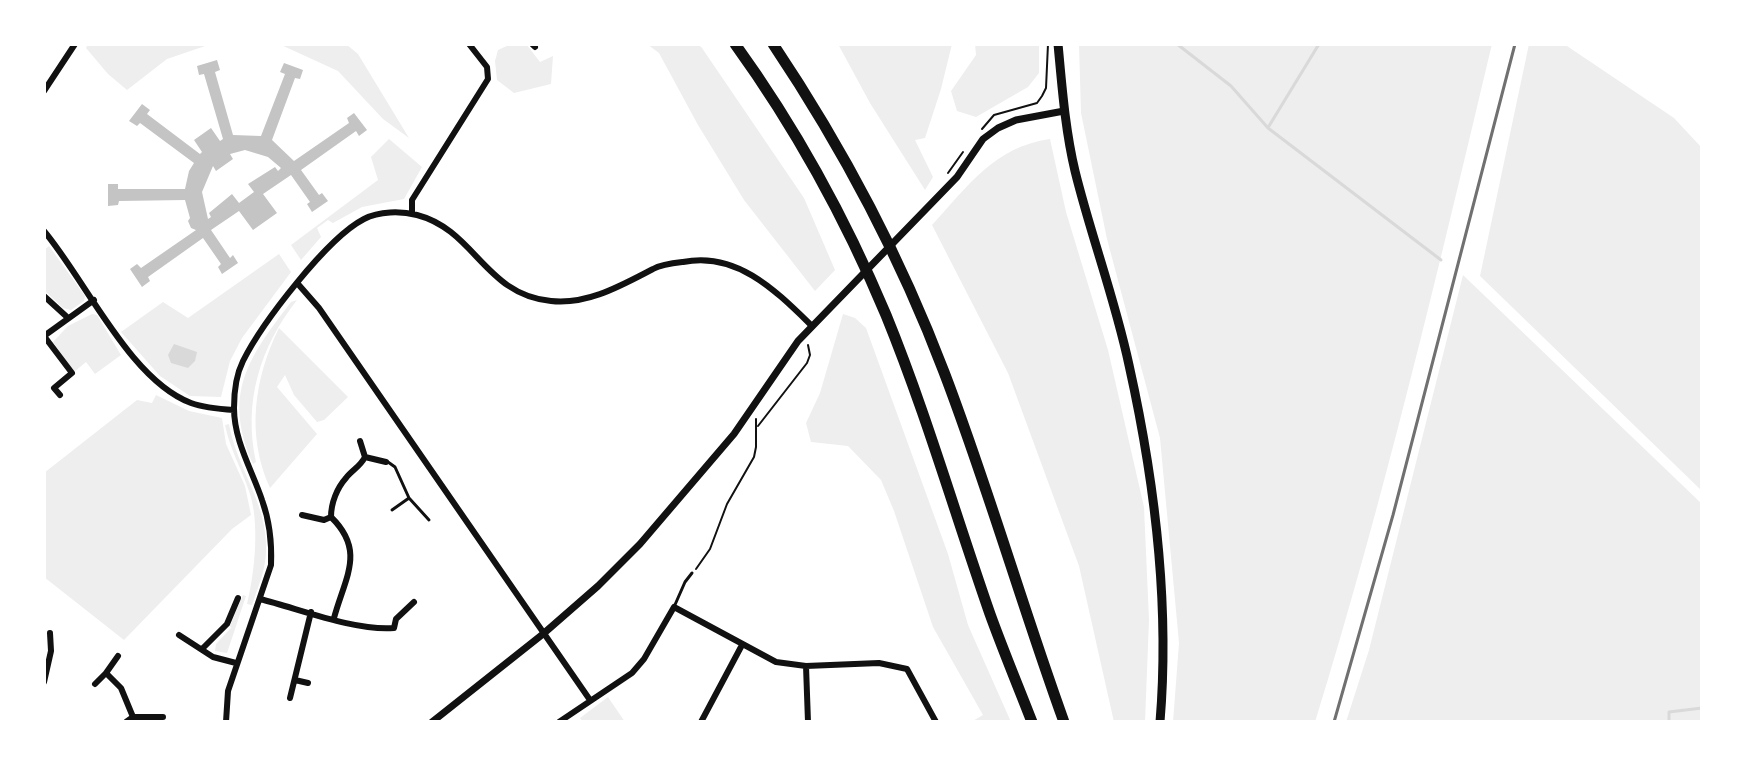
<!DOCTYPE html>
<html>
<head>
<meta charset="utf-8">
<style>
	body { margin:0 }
	#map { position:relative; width:1746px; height:766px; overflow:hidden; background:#fff; font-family:"Asap Condensed",sans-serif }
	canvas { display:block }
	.frame { position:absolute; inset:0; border:46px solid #fff; pointer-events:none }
</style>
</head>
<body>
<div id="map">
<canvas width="1746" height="766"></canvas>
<div class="frame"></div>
</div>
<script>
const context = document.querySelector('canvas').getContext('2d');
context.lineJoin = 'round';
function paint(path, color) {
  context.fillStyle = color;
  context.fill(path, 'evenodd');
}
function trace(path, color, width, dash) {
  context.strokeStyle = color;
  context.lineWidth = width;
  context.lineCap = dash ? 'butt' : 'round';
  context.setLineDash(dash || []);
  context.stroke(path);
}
const green = new Path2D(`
	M88 44H211L167 59 127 90 108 74 86 48Z
	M279 44H346L358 54 409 138 383 119 338 71Z
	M647 44H698L702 48 804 198 835 270 815 291 744 200 698 125 659 53Z
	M838 44H952L941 89 925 138 915 140 933 177 925 190 870 103Z
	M975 44H1039V73L1028 87 976 117 957 111 951 91 976 55Z
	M1079 44H1492C1438 271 1384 499 1315 722H1173L1179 643 1160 438 1107 239 1081 113Z
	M1529 44H1564L1674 118 1702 148V491L1480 276Z
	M509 45H527L540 62 553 56 551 84 514 93 497 80 495 61 498 50Z
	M389 139 422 167 404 199 362 207 333 223 328 220 317 228 321 237 301 260 291 245 378 180 371 157Z
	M1050 139 1066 212 1108 350 1144 507 1149 620 1145 722H1114L1079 566 1008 373 932 225C968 186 994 147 1050 139Z
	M49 246 85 296 84 301 71 310 63 308 44 290V250Z
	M279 254 291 272 242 338 230 361 221 397 190 396 160 376 121 332 163 302 188 318Z
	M1463 275 1702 504V722H1346L1369 650Z
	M297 300C260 347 243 402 256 462L253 464C222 394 248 358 291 302Z
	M92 314 97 315 121 355 95 374 86 362 74 372 53 342 68 326Z
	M843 314 855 318 866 328 948 554 968 625 1011 722H971L983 715 933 627 894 511 881 480 848 446 811 442 806 423 820 393Z
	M279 328 348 397 324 420 317 422 294 395 285 375 277 387 317 434 270 488C246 435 254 379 279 328Z
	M156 395 189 411 222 418 226 444 245 486 251 515 232 529 124 640 44 577V473L137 400 152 403Z
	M229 424C236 467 268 504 266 550 266 569 258 587 252 605L247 604C255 571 260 522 249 491 241 468 230 449 225 425Z
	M243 595 246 596 227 653 215 651 216 644 231 628 230 626Z
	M608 697 625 722H583L580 718Z`);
const water = new Path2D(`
	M174 344 197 352 195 361 188 368 171 363 168 355Z`);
const stream = new Path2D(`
	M1177 44 1231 86 1268 128 1441 260
	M1269 126 1319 44
	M1669 722V712L1702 708`);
const building = new Path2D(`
	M217 60 220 70 215 72 233 135 261 136 285 74 280 72 284 63 303 70 300 79 295 78 272 140 294 161 349 123 347 118 354 113 367 130 359 136 356 131 301 170 319 195 322 193 328 201 312 212 307 204 310 202 291 175 263 194 277 213 253 230 239 211 211 230 230 258 233 255 238 263 222 274 218 267 221 264 203 238 148 277 150 281 142 287 130 269 137 264 141 268 196 230 191 228 188 221 190 218 185 200 119 201 118 205 108 206V184H118V189H185L189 171 194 163 140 123 137 126 129 121 142 104 150 110 147 114 200 154 202 152 194 140 211 128 220 141 223 139 204 74 199 75 197 66ZM245 150 268 157 281 168 278 171 275 167 248 184 254 192 239 203 232 194 209 213 211 217 208 219 202 192 213 166 216 171 233 159 230 154Z`);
const path = new Path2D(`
	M982 129 994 115 1037 103 1042 96 1046 88 1048 44
	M948 173 963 152
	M758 426 807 363 810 355 808 345
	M696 569 710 549 727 504 754 457 756 447V419`);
const service = new Path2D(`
	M388 462 395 467 409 498 429 520
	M392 510 409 498
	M674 607 685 582 692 573`);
const minor = new Path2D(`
	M532 44 535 47
	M44 91 75 44
	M412 214V200L488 79 487 67 469 44
	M44 231C86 281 130 380 191 403 205 408 219 409 234 410
	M298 284 319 308 590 700
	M44 296 67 317
	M44 336 72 373 54 388 60 395
	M44 336 94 300
	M365 457 386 462
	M302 515 324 520 331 517
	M260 599C300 609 354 631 394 628L396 619 414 602
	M334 618C345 577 366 551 331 517 331 503 337 488 346 478 352 470 360 467 365 457L360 441
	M179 635 213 657 236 663
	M202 649 227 624 238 598
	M806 666 808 722
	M106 673 118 656
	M295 680 308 683
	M44 682 51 651 50 633
	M95 684 106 673 121 688 133 717
	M290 698 311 612
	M126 722 133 717H163
	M226 722 228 691 271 565C272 542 270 522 262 500 252 470 234 441 234 408 234 392 236 375 243 361 262 323 327 238 364 219 379 211 401 211 417 215 475 230 485 295 551 301 588 305 622 285 653 269 662 264 673 263 683 262 737 251 776 291 812 326
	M559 722 632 673 644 659 674 607 776 662 806 666 879 663 907 669 936 722
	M701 722 742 645`);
const tertiary = new Path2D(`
	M432 722 543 634 598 586 640 544 734 434 798 341 957 177 983 139 998 128 1016 120 1064 111`);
const primary = new Path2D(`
	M1058 44C1062 86 1065 129 1075 171 1091 236 1115 299 1129 365 1155 482 1170 602 1160 722`);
const motorway = new Path2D(`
	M735 44C795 127 846 220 886 315 926 413 955 514 990 614 1003 650 1018 686 1032 722
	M773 44C842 147 900 256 944 372 988 487 1022 606 1064 722`);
const rail = new Path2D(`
	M1334 722 1393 515 1515 44`);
paint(green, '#eee');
paint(water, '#d9d9d9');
trace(stream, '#d9d9d9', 3);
paint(building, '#c4c4c4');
trace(path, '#111', 2);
trace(service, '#111', 3);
trace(minor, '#111', 6);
trace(tertiary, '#111', 7);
trace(primary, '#111', 9);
trace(motorway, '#111', 11);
trace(rail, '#707070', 3);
</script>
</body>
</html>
